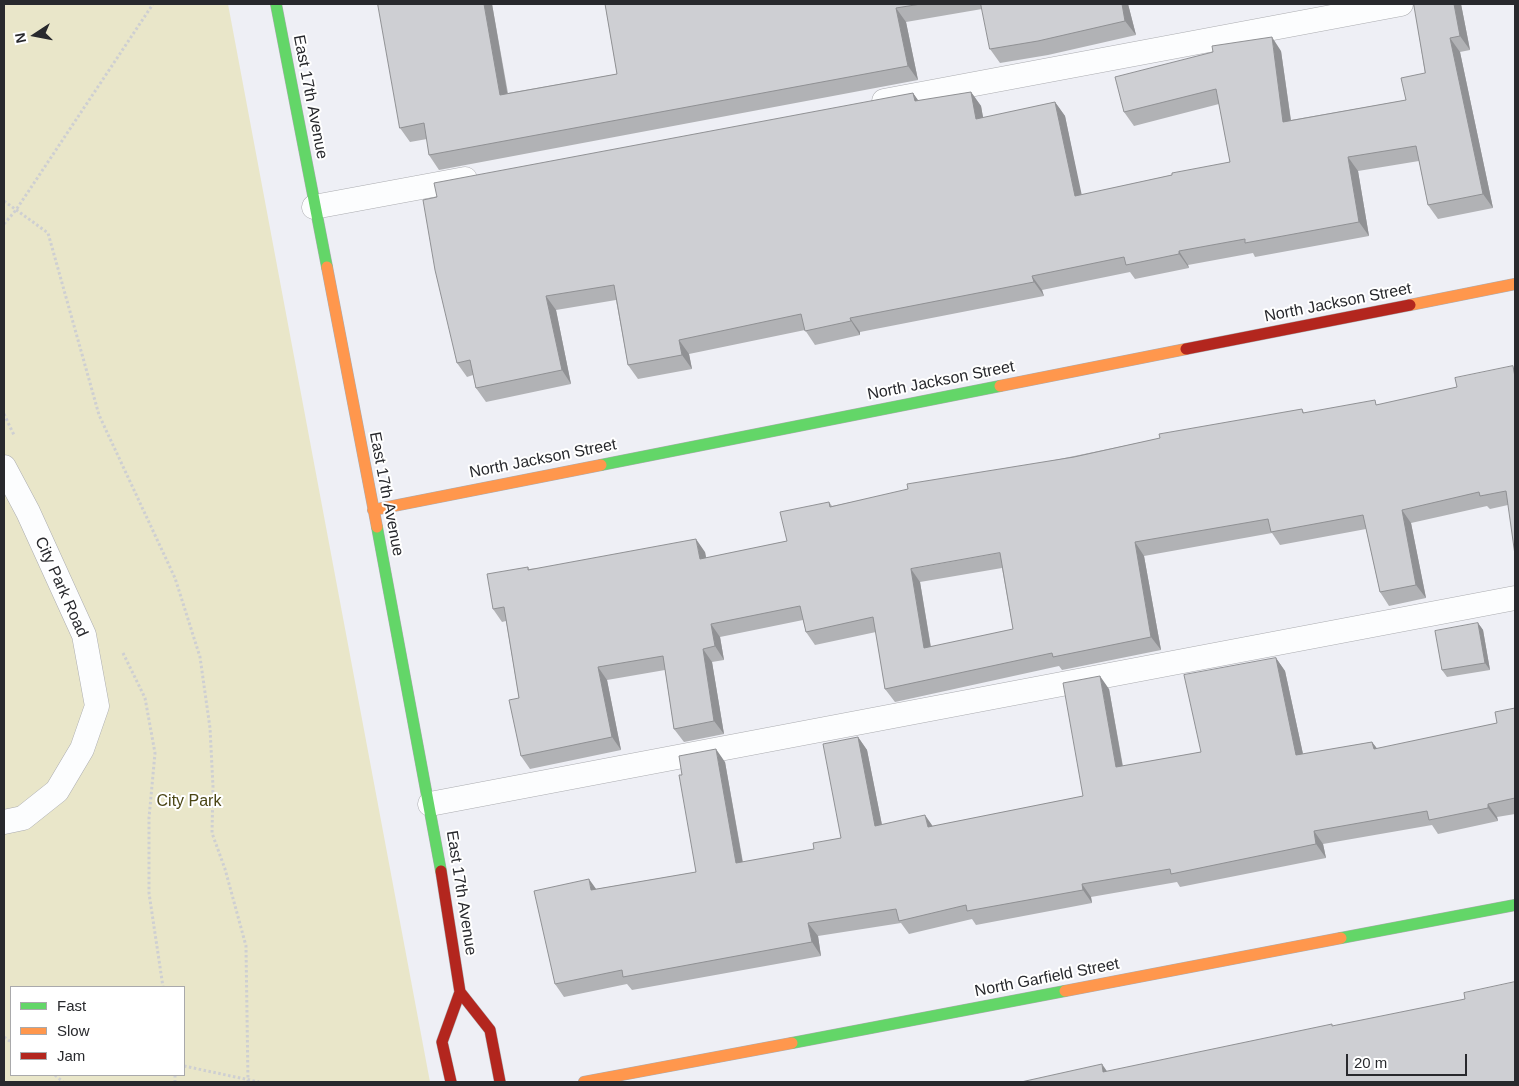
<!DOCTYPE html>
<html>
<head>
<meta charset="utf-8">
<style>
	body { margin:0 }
	#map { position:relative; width:1519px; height:1086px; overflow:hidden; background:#eeeff5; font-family:Helvetica,sans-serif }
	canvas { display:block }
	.frame { position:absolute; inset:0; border:5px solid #28292d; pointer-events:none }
	.legend { position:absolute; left:10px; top:986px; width:175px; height:90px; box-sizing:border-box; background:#fff; border:1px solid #a9a9ab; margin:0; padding:6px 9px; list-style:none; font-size:15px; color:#28292d }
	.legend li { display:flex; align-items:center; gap:10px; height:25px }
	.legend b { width:25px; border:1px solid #a9a9ab }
	.north { position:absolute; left:10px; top:10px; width:50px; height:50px; -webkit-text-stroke:4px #fff; paint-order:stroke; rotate:259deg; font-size:14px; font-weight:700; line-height:20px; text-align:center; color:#28292d }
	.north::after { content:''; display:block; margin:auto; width:18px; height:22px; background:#28292d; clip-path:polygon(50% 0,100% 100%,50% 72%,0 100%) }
	.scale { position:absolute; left:1346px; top:1054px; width:121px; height:22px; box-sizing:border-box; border:2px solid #28292d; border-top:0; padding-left:6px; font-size:15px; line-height:18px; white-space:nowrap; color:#28292d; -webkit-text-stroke:4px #fff; paint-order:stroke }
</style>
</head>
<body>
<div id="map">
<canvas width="1519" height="1086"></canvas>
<div class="frame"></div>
<ul class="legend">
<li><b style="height:6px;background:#63d668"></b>Fast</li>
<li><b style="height:6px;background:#ff974d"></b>Slow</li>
<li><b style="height:6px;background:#b3261e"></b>Jam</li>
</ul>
<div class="north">N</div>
<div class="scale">20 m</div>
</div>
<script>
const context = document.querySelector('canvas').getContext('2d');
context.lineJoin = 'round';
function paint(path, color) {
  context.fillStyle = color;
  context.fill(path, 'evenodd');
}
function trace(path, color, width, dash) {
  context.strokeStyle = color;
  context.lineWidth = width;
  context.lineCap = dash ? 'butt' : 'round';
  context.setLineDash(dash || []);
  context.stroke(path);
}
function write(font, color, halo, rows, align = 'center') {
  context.font = font + ' Helvetica,sans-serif';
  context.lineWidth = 4;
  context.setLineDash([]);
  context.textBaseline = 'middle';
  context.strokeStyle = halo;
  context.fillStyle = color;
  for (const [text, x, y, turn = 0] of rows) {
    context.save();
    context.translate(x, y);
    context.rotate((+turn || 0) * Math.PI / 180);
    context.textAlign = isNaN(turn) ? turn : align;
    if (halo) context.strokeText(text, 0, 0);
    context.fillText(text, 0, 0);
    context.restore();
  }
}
const green = new Path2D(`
	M4 4H228L430 1082H4ZM11 987H184V1075H11Z`);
const path = new Path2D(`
	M4 201 48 233 99 415 175 578 200 657 210 728 213 787 212 833 225 869 246 946 248 1082
	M4 224 16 210 153 4
	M4 414 14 435
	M123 653 145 698 155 753 149 818V893L163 987
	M4 1037 11 1042
	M184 1066 259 1082
	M55 1075 63 1082
	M175 1075V1082`);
const lane = new Path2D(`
	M884 101 1401 4
	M314 207 465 179
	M4 467 28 512 84 635 97 706 82 749 57 791 23 818 4 822
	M430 804 1515 598`);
const fast = new Path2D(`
	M276 4 327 267
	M601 465 1000 386
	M377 527 441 871
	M1341 938 1515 905
	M792 1043 1065 991`);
const slow = new Path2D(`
	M327 267 377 527
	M1410 305 1515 284
	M1000 386 1186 349
	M373 510 601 465
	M1065 991 1341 938
	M584 1082 792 1043`);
const jam = new Path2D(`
	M1186 349 1410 305
	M441 871 460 992 442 1042 451 1082
	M460 992 490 1030 500 1082`);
const wall = new Path2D(`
	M378 4H492L508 93 617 74 605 4H1128L1136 35 1048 55 1000 63 990 49 982 9 906 22 918 80 439 170 429 155 427 139 410 142 400 128Z
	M1414 4H1461L1470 50 1460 52 1493 208 1438 219 1428 205 1419 161 1358 171 1369 236 1255 257 1253 253 1188 265 1189 268 1135 279 1130 272 1042 290 1044 296 860 332V335L815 345 805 330 689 354 692 369 638 379 628 365 616 300 556 310 571 384 486 402 476 388 473 375 467 377 457 363 437 197 913 93 918 101 971 92 981 106 983 118 1055 102 1065 116 1081 195 1230 162 1219 104 1134 126 1124 112 1281 51 1291 120 1406 100 1425 73Z
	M1513 366 1508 505 1490 509 1487 506 1411 523 1426 598 1389 606 1380 592 1366 529 1280 545 1272 533 1144 556 1161 650 1062 670 1059 666 895 702 885 689 876 632 815 645 806 632 803 620 720 637 724 660 712 662 724 734 684 742 674 729 665 670 607 680 621 750 530 769 521 756 519 698 506 621 502 622 493 609 528 567 529 569 705 552 706 558 787 541 829 502 832 506 1302 409 1304 413 1378 405 1457 387ZM1002 568 1013 629 931 647 920 582Z
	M1478 623 1483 630 1490 670 1447 677 1442 670Z
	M1276 658 1285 671 1303 754 1372 742 1377 749 1497 723 1515 708V814L1497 817 1498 821 1438 834 1432 825 1323 844 1326 858 1180 887 1177 882 1091 897 1092 903 976 925 972 919 909 934 901 923 818 936 821 956 632 990 627 984 564 997 555 984 596 889 696 872 682 775 725 762 743 862 814 849 841 838 858 737 867 750 882 825 933 826 1083 796 1109 689 1123 766 1201 752Z`);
const shadedWall = new Path2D(`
	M484 4H492L510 109 500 95Z
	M1122 4H1128L1136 35 1125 21Z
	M1454 4H1461L1470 50 1460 36Z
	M896 8 906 22 918 80 908 66Z
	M1272 37 1281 51 1293 136 1283 122Z
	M1450 38 1460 52 1493 208 1483 194Z
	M971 92 981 106 986 133 976 119Z
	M913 93 923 107 915 101Z
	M1055 102 1065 116 1085 210 1075 196Z
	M1348 157 1358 171 1369 236 1359 222Z
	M1179 251 1188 265 1189 268 1179 254Z
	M1032 276 1042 290 1044 296 1034 282Z
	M546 296 556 310 571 384 562 370Z
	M850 318 860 332V335L851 321Z
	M679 340 689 354 692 369 682 355Z
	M1402 510 1411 523 1426 598 1416 585Z
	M696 539 705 552 709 573 700 559Z
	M1135 542 1144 556 1161 650 1151 637Z
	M911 569 920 582 933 661 924 648Z
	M1478 623 1483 630 1490 670 1485 663Z
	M711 624 720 637 724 660 715 646Z
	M703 649 712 662 724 734 714 721Z
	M1276 658 1285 671 1306 768 1296 755Z
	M598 667 607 680 621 750 612 737Z
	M1100 676 1109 689 1125 780 1116 767Z
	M858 737 867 750 885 840 875 826Z
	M1372 742 1382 755 1374 749Z
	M716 749 725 762 745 876 736 863Z
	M1488 804 1497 817 1498 821 1488 808Z
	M925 815 934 828 928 827Z
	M1314 831 1323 844 1326 858 1316 844Z
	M589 879 599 893 591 890Z
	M1082 884 1091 897 1092 903 1083 890Z
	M808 923 818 936 821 956 812 942Z
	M1102 1064 1113 1080 1103 1072Z`);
const building = new Path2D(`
	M378 4H484L500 95 617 74 605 4H921L896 8 908 66 429 155 424 123 400 128Z
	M981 4H1122L1125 21 1038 41 990 49Z
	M1414 4H1454L1460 36 1450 38 1483 194 1428 205 1416 146 1348 157 1359 222 1245 243V239L1179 251V254L1126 265 1124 257 1032 276 1034 282 850 318 851 321 805 331 801 314 679 340 682 355 628 365 614 285 546 296 562 370 476 388 470 360 457 363 435 270 423 200 437 197 434 183 913 93 915 101 971 92 976 119 1055 102 1075 196 1172 175V173L1230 162 1216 89 1124 112 1115 77 1213 52 1212 46 1272 37 1283 122 1406 100 1401 78 1425 73Z
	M1513 366 1515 377V555L1506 491 1480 496 1479 492 1402 510 1416 585 1380 592 1363 515 1271 532 1268 519 1135 542 1151 637 1053 657 1052 653 885 689 873 617 806 632 800 606 711 624 715 646 703 649 714 721 674 729 663 656 598 667 612 737 521 756 509 700 519 698 504 607 493 609 487 574 528 567V570L696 539 700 559 787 541 780 512 829 502 830 507 908 489 907 484 1074 457 1160 438 1159 434 1302 409 1303 413 1375 400 1376 405 1457 387 1455 378ZM1000 553 1013 629 924 648 911 569Z
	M1478 623 1485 663 1442 670 1435 631Z
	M1276 658 1296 755 1372 742 1374 749 1497 723 1495 712 1515 708V798L1488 804V808L1429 820 1427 811 1314 831 1316 844 1171 874 1170 869 1082 884 1083 890 967 911 966 905 899 921 896 909 808 923 812 942 623 977 622 970 555 984 534 891 589 879 591 890 696 872 679 775H682L679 756 716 749 736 863 814 849 813 843 841 838 823 744 858 737 875 826 925 815 928 827 1083 796 1063 683 1100 676 1116 767 1201 752 1184 675Z
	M1515 982V1082H1021L1102 1064 1103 1072 1332 1024V1026L1465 999 1464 993Z`);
const streetNames = [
	["East 17th Avenue",310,97,79],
	["North Jackson Street",1338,303,-11],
	["North Jackson Street",941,381,-11],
	["North Jackson Street",543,459,-11],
	["East 17th Avenue",386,494,79],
	["City Park Road",61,587,66],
	["East 17th Avenue",461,893,81],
	["North Garfield Street",1047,978,-11]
];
const parkNames = [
	["City Park",189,802]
];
paint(green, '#e9e6c9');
trace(lane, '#abacb0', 25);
trace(fast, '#abacb0', 12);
trace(slow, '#abacb0', 12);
trace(jam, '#abacb0', 12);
trace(path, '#cecfd2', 3, [2.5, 2.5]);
trace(lane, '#fcfdfe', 24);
trace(fast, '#63d668', 11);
trace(slow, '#ff974d', 11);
trace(jam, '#b3261e', 11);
paint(wall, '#b1b2b5');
paint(shadedWall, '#909194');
paint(building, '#cecfd3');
trace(building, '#909194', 1);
write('16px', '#28292d', '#fff', streetNames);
write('16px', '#4b4615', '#fff', parkNames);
</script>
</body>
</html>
